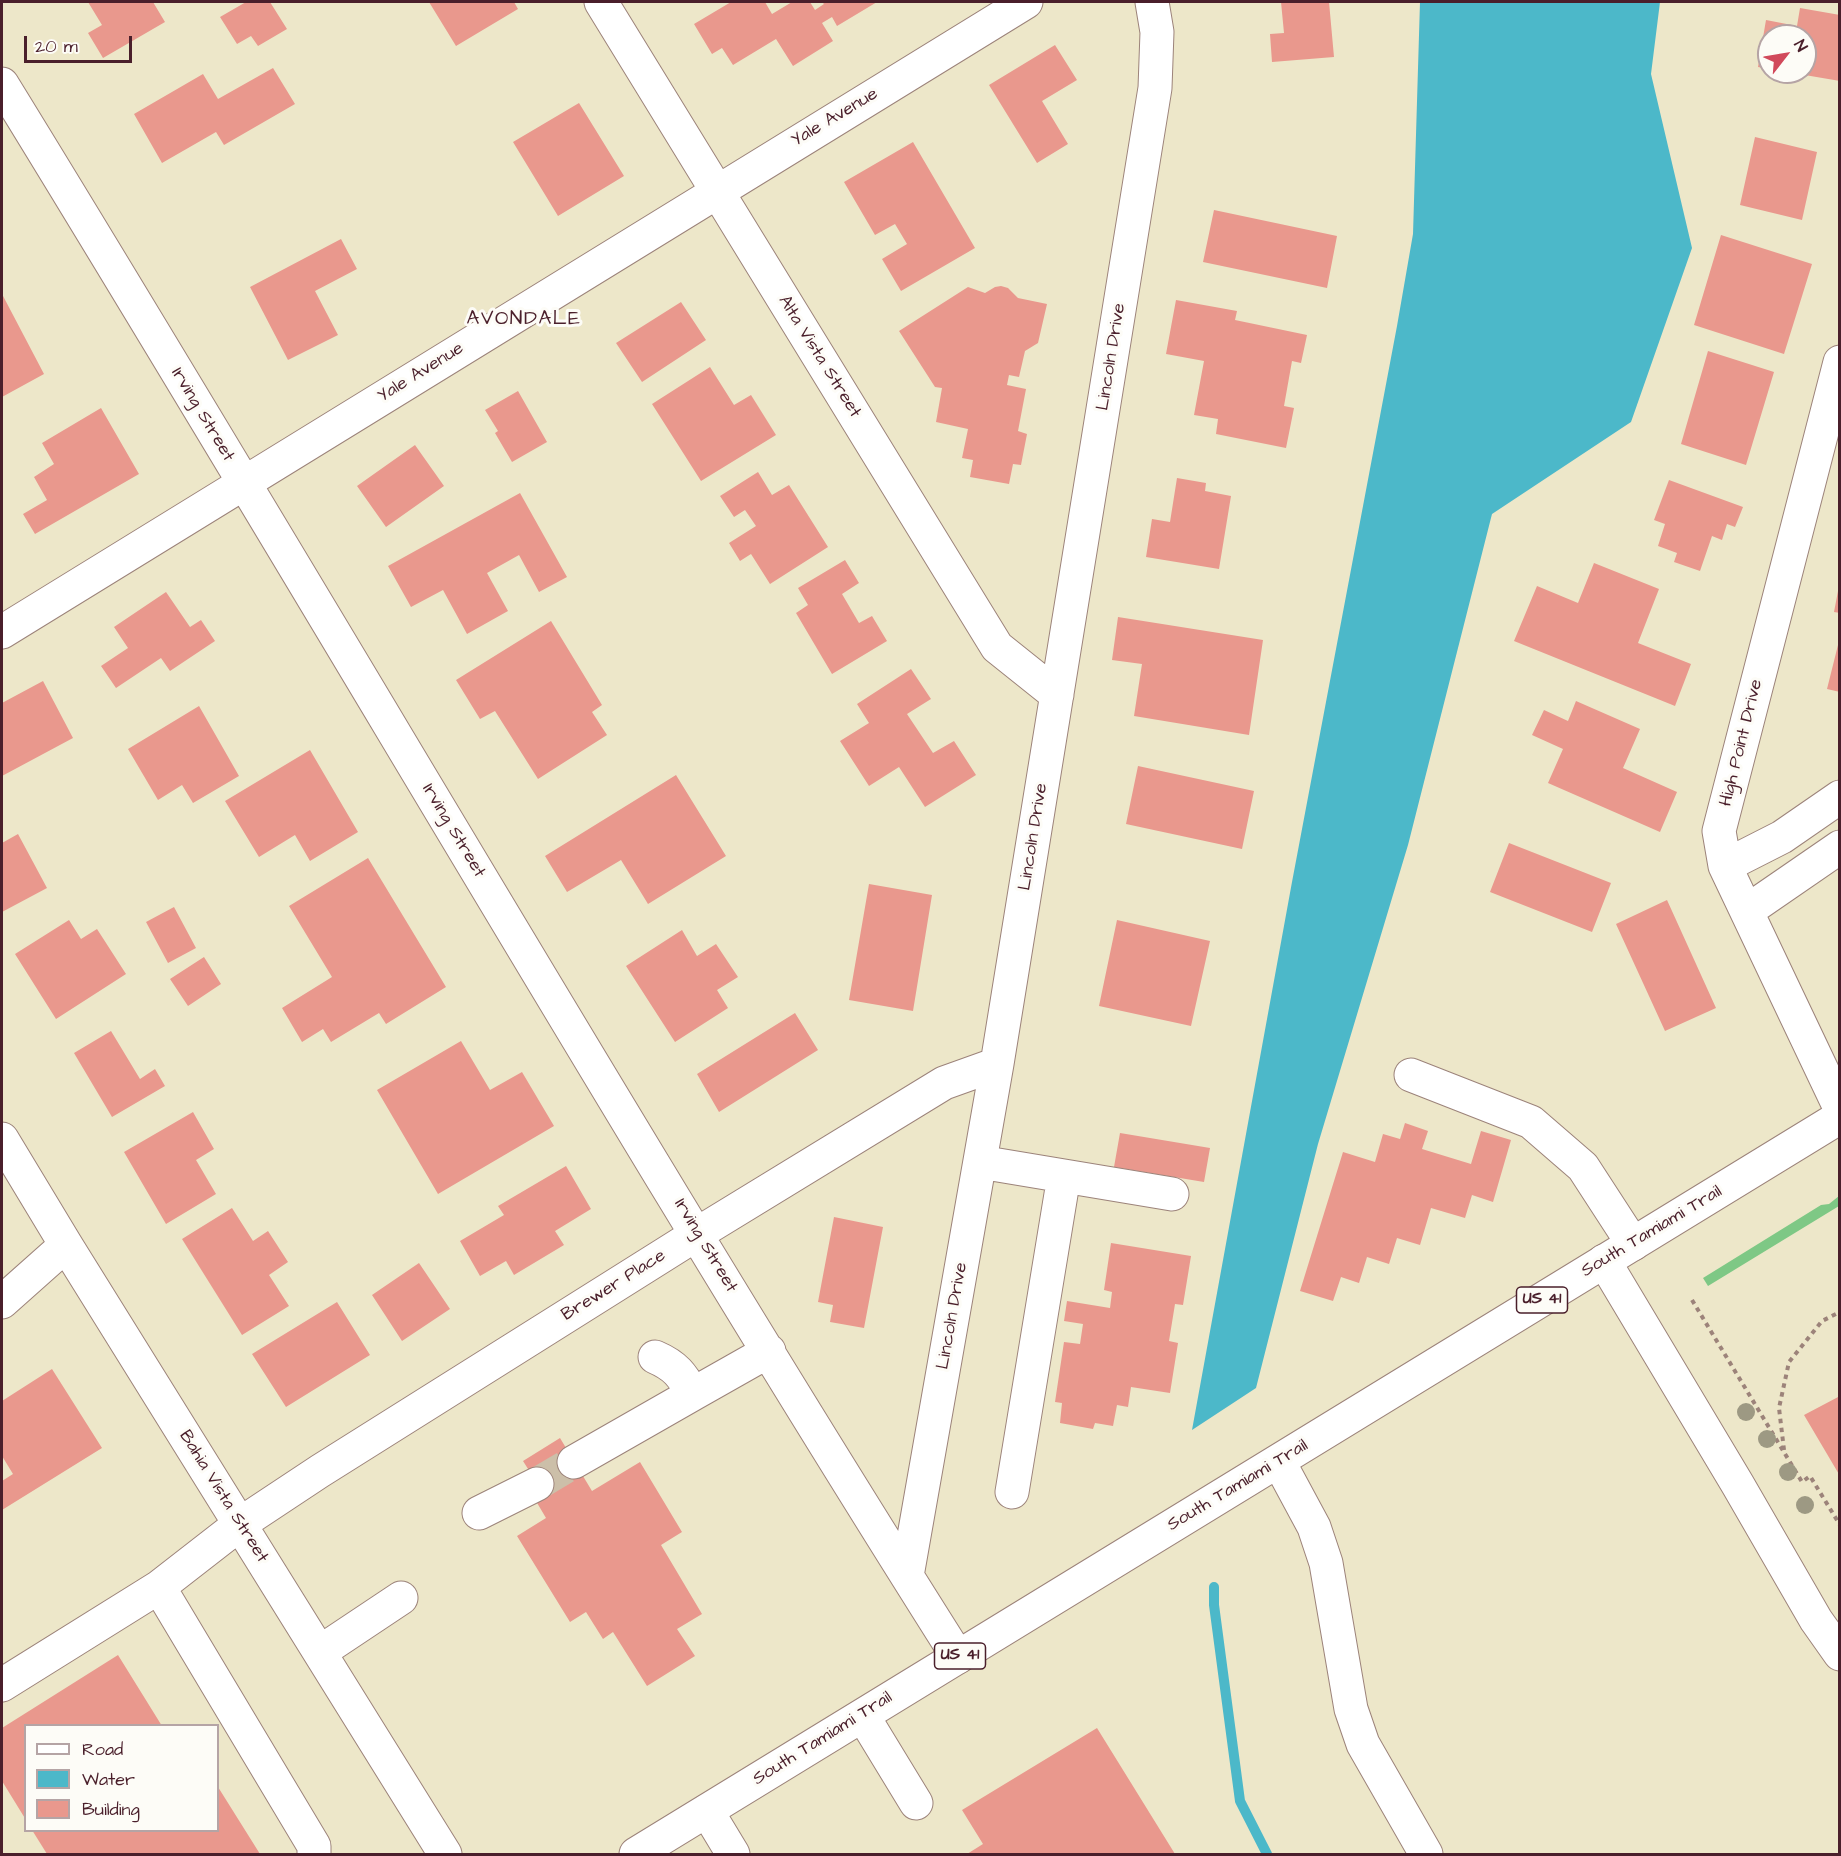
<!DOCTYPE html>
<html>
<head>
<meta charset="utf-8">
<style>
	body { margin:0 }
	#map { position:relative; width:1841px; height:1856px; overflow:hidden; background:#ede7c9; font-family:"Architects Daughter",sans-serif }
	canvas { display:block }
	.frame { position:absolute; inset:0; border:3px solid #4a1f2b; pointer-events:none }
	.legend { position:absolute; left:24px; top:1724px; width:195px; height:108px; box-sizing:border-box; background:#fdfcf7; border:2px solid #b5a4a5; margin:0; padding:8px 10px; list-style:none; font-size:18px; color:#4a1f2b }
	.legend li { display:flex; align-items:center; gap:12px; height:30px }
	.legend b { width:30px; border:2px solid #b5a4a5 }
	.north { position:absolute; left:1757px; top:24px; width:60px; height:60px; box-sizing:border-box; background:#fdfcf7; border:2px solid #b5a4a5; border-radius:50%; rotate:59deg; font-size:16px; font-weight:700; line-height:24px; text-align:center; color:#4a1f2b }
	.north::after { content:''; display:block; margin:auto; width:21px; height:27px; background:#d1495b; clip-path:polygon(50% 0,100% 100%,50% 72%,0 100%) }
	.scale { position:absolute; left:24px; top:36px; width:108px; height:27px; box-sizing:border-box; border:3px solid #4a1f2b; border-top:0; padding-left:8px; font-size:18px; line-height:21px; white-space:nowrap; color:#4a1f2b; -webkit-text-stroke:4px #fdfcf7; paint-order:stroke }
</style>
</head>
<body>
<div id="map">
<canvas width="1841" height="1856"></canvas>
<div class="frame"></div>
<ul class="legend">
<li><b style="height:8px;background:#fff"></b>Road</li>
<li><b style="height:16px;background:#4cb8c9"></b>Water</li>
<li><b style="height:16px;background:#e9988d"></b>Building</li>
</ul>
<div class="north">N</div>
<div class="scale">20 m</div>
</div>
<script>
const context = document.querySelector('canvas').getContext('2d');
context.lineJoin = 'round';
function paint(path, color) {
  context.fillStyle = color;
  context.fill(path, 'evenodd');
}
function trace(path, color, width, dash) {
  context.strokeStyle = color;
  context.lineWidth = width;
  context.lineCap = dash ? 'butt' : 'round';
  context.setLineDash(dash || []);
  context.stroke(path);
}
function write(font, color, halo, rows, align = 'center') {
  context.font = font + ' "Architects Daughter",sans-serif';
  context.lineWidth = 6;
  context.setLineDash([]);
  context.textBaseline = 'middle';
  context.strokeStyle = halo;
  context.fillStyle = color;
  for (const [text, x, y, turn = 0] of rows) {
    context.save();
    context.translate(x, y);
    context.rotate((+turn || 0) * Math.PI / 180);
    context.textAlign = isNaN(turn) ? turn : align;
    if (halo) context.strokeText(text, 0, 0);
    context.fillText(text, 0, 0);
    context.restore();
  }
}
const green = new Path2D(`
	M1839 1196V1206L1708 1286 1703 1278 1821 1205 1829 1204Z`);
const water = new Path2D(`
	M1420 2H1660L1651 74 1692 248 1631 422 1492 514 1408 845 1318 1144 1256 1388 1192 1430 1292 882 1397 326 1413 234Z`);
const stream = new Path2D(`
	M1214 1587V1605L1240 1801 1267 1854`);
const building = new Path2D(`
	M88 2H153L165 22 103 58 88 33 102 25Z
	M246 2H270L287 29 258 46 251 36 237 44 220 17Z
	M429 2H514L518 9 456 46Z
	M731 2H765L772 14 792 2H810L815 10 824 4 822 2H877L837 26 832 17 822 23 833 41 793 66 776 39 733 65 722 48 712 54 694 24Z
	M1281 2H1329L1334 57 1272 62 1270 34 1284 33Z
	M1800 8 1840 15V81L1793 73 1805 72V36H1769V69L1758 67 1766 20 1797 26Z
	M1055 45 1077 80 1042 101 1068 144 1037 163 989 85Z
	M273 68 295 104 224 145 216 132 162 163 134 114 203 74 218 99Z
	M579 103 624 176 558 216 513 142Z
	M1755 137 1817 152 1802 220 1740 205Z
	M913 142 975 248 901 291 882 259 907 244 895 224 875 235 844 182Z
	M1214 210 1337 236 1327 288 1203 262Z
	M1721 235 1812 264 1784 354 1694 325Z
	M341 239 357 269 315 291 338 335 288 360 250 287Z
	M1001 286 1008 288 1018 298 1047 304 1038 343 1025 351 1019 377 1009 375 1007 385 1026 389 1018 431 1027 434 1021 465 1013 464 1009 484 970 477 973 460 962 458 968 429 936 422 942 388 935 387 899 331 968 287 985 293 995 287Z
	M2 294 44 374 2 397Z
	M1176 300 1237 311 1235 320 1307 335 1301 363 1292 361 1284 406 1294 408 1286 448 1216 434 1218 419 1194 415 1204 361 1166 354Z
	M681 302 706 340 642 382 616 343Z
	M1708 351 1774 372 1746 465 1681 444Z
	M710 367 734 405 751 395 776 435 701 481 652 404Z
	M518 391 547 442 512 462 495 433 498 431 485 410Z
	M101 408 139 474 35 534 23 514 47 500 34 477 54 464 42 443Z
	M415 445 444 486 386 527 357 486Z
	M758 472 772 495 789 485 828 547 770 584 751 554 740 561 729 543 756 526 745 510 734 517 720 496Z
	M1177 478 1206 483 1205 491 1231 496 1219 569 1146 557 1152 519 1170 522Z
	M1669 480 1743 507 1735 527 1727 524 1722 540 1712 536 1700 571 1674 562 1677 553 1658 546 1665 524 1654 520Z
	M520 493 567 577 539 592 519 555 487 573 508 611 467 634 443 590 411 607 388 566Z
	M845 560 859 583 842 594 859 623 872 616 887 641 832 674 796 613 808 605 798 588Z
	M1594 563 1659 589 1638 643 1691 664 1675 706 1514 641 1537 586 1578 603Z
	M1838 591 1840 592V613L1834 612Z
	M166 592 190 627 201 620 215 641 170 671 161 658 116 688 101 666 128 648 114 627Z
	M1118 617 1263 640 1249 735 1134 716 1142 664 1112 660Z
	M551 621 602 705 592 712 607 735 538 779 495 711 480 719 456 680Z
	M1839 641H1840V692L1827 689Z
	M911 669 931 699 907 714 933 753 954 741 976 775 925 807 899 767 869 786 840 741 869 723 857 704Z
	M43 681 73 738 2 776V703Z
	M1576 701 1640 729 1623 768 1677 792 1660 832 1548 783 1563 749 1532 735 1544 710 1568 721Z
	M199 706 239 776 193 803 182 785 158 800 128 749Z
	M310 750 358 832 310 861 295 835 259 857 225 801Z
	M1138 766 1254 791 1242 849 1126 824Z
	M676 775 726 856 648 904 621 860 567 892 545 856Z
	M18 834 47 888 2 912V843Z
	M1509 843 1611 883 1592 932 1490 892Z
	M368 858 446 987 386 1024 379 1013 331 1042 323 1029 302 1042 282 1008 332 977 289 906Z
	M869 884 932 895 913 1011 849 1000Z
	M1667 900 1716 1008 1665 1031 1616 924Z
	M174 907 196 948 168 963 146 922Z
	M69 920 81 939 97 929 126 974 56 1019 15 954Z
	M1117 920 1210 941 1191 1026 1099 1006Z
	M682 930 697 956 716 944 738 977 717 990 728 1008 675 1042 626 966Z
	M204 957 221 984 188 1006 170 979Z
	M795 1013 818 1050 719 1112 697 1074Z
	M111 1031 140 1079 155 1069 165 1086 112 1117 74 1053Z
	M461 1041 490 1090 522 1072 554 1126 438 1194 377 1090Z
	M193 1112 214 1149 196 1160 216 1194 166 1224 124 1152Z
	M1405 1123 1428 1131 1422 1149 1471 1164 1481 1131 1511 1140 1493 1202 1472 1195 1465 1218 1431 1208 1420 1245 1397 1238 1389 1264 1367 1257 1359 1283 1341 1277 1333 1301 1300 1291 1343 1152 1375 1162 1383 1134 1400 1139Z
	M1120 1133 1210 1148 1204 1182 1114 1167Z
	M566 1166 591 1209 555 1231 564 1245 514 1275 506 1261 480 1276 460 1241 504 1215 498 1206Z
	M232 1208 253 1241 268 1231 288 1262 269 1275 289 1306 242 1335 182 1239Z
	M834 1217 883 1227 864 1328 830 1322 833 1305 818 1302Z
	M1111 1243 1191 1256 1183 1305 1175 1304 1169 1341 1178 1343 1170 1393 1131 1387 1128 1407 1117 1405 1113 1426 1095 1423 1093 1429 1060 1423 1062 1403 1055 1402 1064 1342 1080 1344 1083 1324 1064 1321 1067 1301 1110 1308 1112 1292 1104 1290Z
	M419 1263 450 1309 402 1341 372 1295Z
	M337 1302 370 1355 286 1407 252 1354Z
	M52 1369 102 1448 2 1510V1481L13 1474 2 1456V1401Z
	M1840 1396V1476L1804 1415Z
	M560 1438 592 1491 640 1462 682 1532 661 1545 702 1614 677 1629 695 1656 647 1686 613 1632 603 1639 586 1612 570 1622 517 1536 546 1518 533 1496 542 1491 523 1461Z
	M118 1655 162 1726H26V1820L2 1781V1728Z
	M1097 1728 1175 1854H967L983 1844 962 1810Z
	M218 1787 260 1854H47L32 1830H218Z`);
const minorTunnel = new Path2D(`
	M537 1484 574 1462`);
const path = new Path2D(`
	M1692 1300 1802 1482 1810 1476 1840 1525
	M1784 1450 1779 1408 1789 1362 1822 1321 1840 1312`);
const minor = new Path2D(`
	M601 2 997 647 1057 695
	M2 84C324 607 630 1139 958 1657
	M1840 362 1719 831 1725 866 1840 1108
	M2 632 1026 2
	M1725 866 1782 837 1840 797
	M1747 911 1840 847
	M1411 1075 1531 1122 1583 1167 1633 1244
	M2 1139 66 1245 445 1854
	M980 1162 1172 1194
	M1604 1261 1738 1485 1816 1620 1840 1654
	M2 1302 66 1245
	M655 1357C676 1366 682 1375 693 1394L769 1351
	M574 1462 693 1394
	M1279 1462 1314 1527 1326 1563 1351 1709 1363 1744 1426 1854
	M1012 1492 1064 1176
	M479 1513 537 1484
	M907 1576 997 1064 1155 88 1157 32 1152 2
	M320 1652 401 1598
	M2 1685 159 1587
	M863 1716 916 1803
	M707 1811 733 1854
	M314 1854V1846L159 1587 240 1524 320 1471 697 1234 944 1083 997 1064`);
const major = new Path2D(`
	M636 1854 1840 1117`);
const trees = [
	[1746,1412],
	[1767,1439],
	[1788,1472],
	[1805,1505]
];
const shields = [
	[1542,1300,51],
	[960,1656,51]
];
const shieldNames = [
	["US 41",1542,1300],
	["US 41",960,1656]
];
const streetNames = [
	["Yale Avenue",835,118,-31],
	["Alta Vista Street",819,357,58],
	["Lincoln Drive",1112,357,-81],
	["Yale Avenue",421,373,-32],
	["Irving Street",202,415,59],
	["High Point Drive",1742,743,-76],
	["Irving Street",453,831,59],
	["Lincoln Drive",1034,837,-81],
	["South Tamiami Trail",1652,1232,-31],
	["Irving Street",705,1246,59],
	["Brewer Place",614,1286,-32],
	["Lincoln Drive",953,1316,-80],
	["South Tamiami Trail",1238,1486,-31],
	["Bahia Vista Street",223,1497,58],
	["South Tamiami Trail",823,1739,-32]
];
const neighbourhoodNames = [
	["AVONDALE",524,320]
];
paint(green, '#7ec885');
paint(water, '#4cb8c9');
trace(stream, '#4cb8c9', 10);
paint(building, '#e9988d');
trace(minorTunnel, '#ccbfa9', 33, [33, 16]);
trace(minor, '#9c837a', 35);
trace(major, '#9c837a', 35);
trace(path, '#9c837a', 4, [4.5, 4.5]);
trace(minor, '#fff', 33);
trace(major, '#fff', 33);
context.fillStyle = '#9d9983';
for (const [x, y] of trees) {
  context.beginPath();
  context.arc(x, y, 9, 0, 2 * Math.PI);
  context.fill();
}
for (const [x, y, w] of shields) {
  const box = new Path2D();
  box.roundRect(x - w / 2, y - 13, w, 26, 4.5);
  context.fillStyle = '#fdfcf7';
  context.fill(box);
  trace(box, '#4a1f2b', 1.5);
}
write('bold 16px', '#4a1f2b', null, shieldNames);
write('18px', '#4a1f2b', '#fdfcf7', streetNames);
context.letterSpacing = '1.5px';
write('20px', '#4a1f2b', '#fdfcf7', neighbourhoodNames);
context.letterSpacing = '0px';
</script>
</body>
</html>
